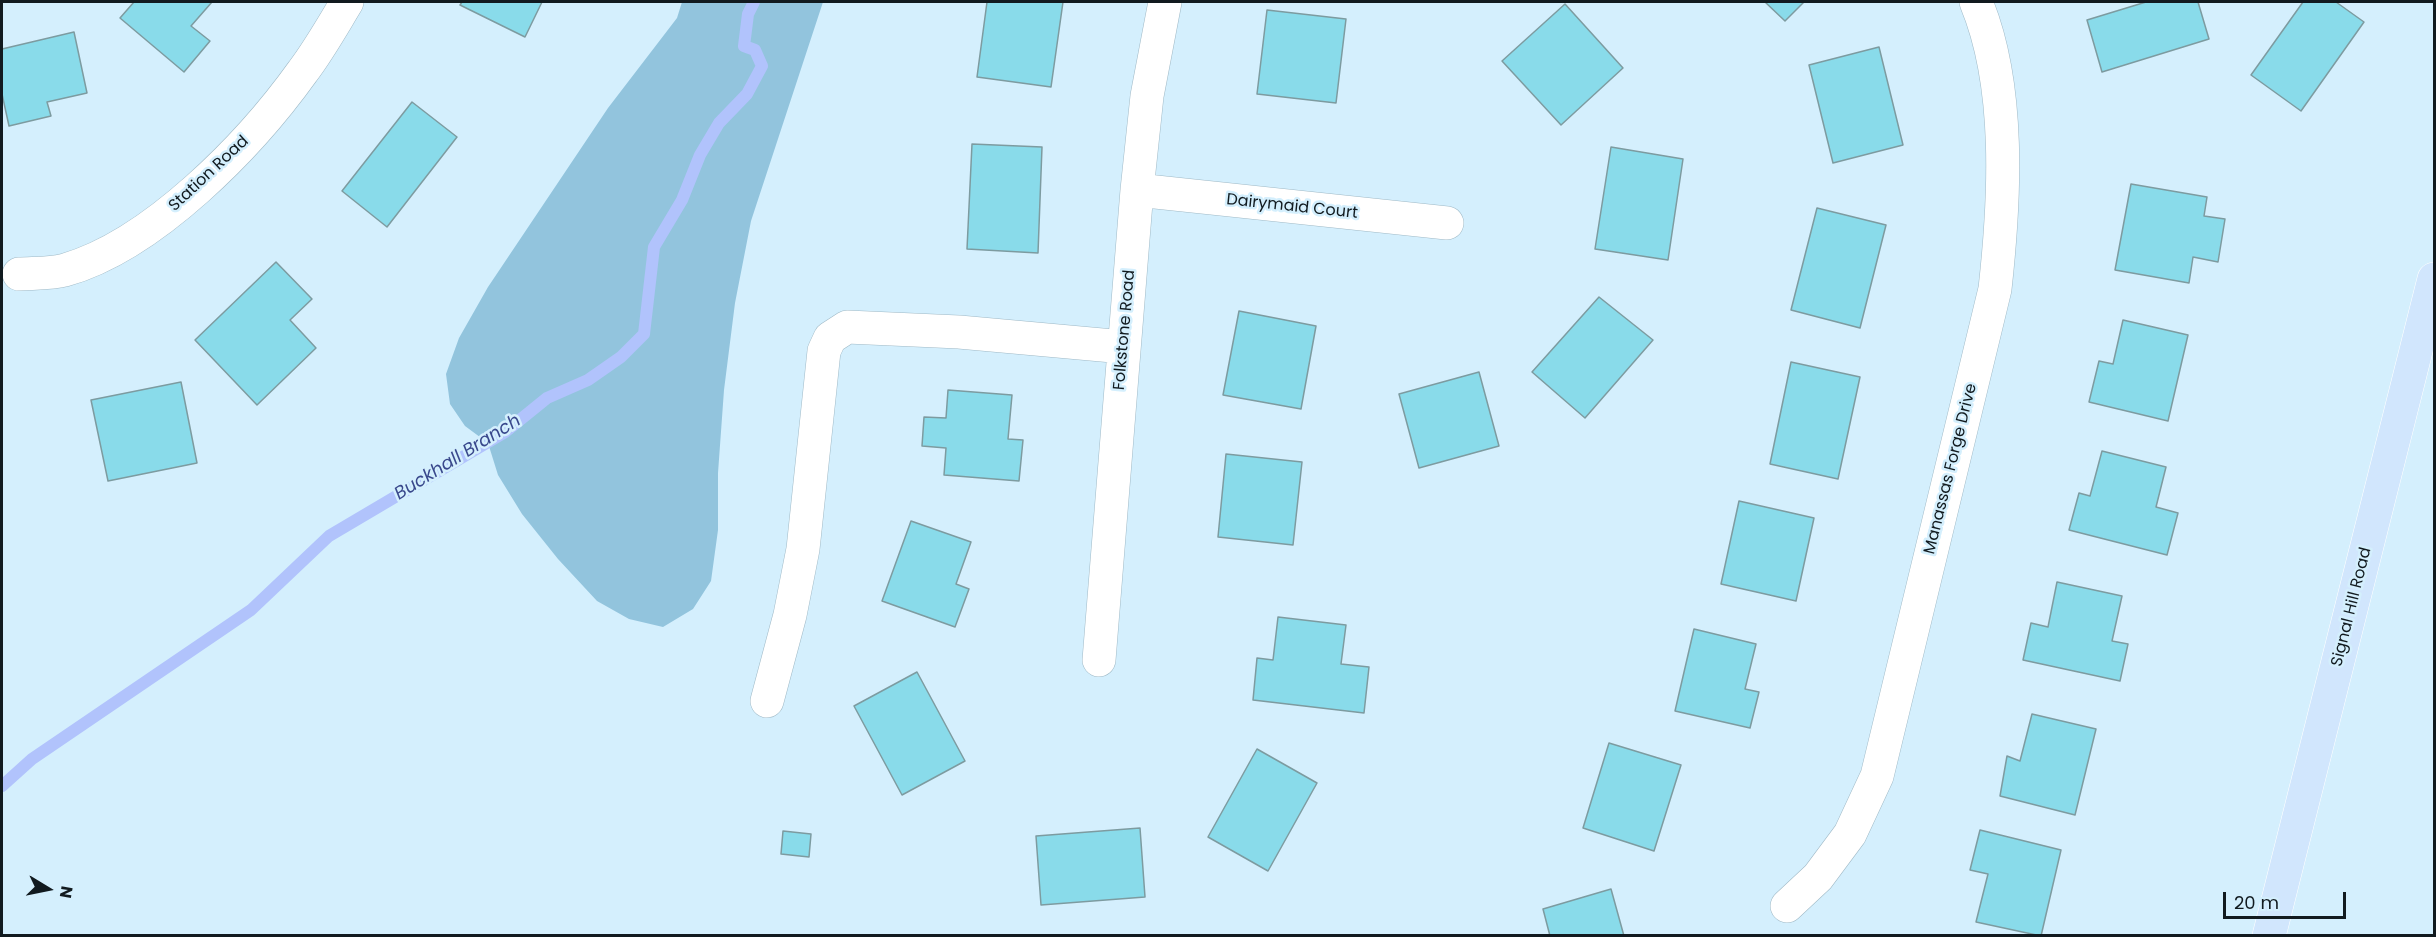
<!DOCTYPE html>
<html>
<head>
<meta charset="utf-8">
<style>
	body { margin:0 }
	#map { position:relative; width:2436px; height:937px; overflow:hidden; background:#d4effd; font-family:Poppins,sans-serif }
	canvas { display:block }
	.frame { position:absolute; inset:0; border:3px solid #111a1f; pointer-events:none }
	.north { position:absolute; left:18px; top:859px; width:60px; height:60px; -webkit-text-stroke:4px #d4effd; paint-order:stroke; rotate:100deg; font-size:16px; font-weight:700; line-height:24px; text-align:center; color:#111a1f }
	.north::after { content:''; display:block; margin:auto; width:21px; height:27px; background:#111a1f; clip-path:polygon(50% 0,100% 100%,50% 72%,0 100%) }
	.scale { position:absolute; left:2223px; top:892px; width:123px; height:27px; box-sizing:border-box; border:3px solid #111a1f; border-top:0; padding-left:8px; font-size:18px; line-height:21px; white-space:nowrap; color:#111a1f; -webkit-text-stroke:4px #d4effd; paint-order:stroke }
</style>
</head>
<body>
<div id="map">
<canvas width="2436" height="937"></canvas>
<div class="frame"></div>
<div class="north">N</div>
<div class="scale">20 m</div>
</div>
<script>
const context = document.querySelector('canvas').getContext('2d');
context.lineJoin = 'round';
function paint(path, color) {
  context.fillStyle = color;
  context.fill(path, 'evenodd');
}
function trace(path, color, width, dash) {
  context.strokeStyle = color;
  context.lineWidth = width;
  context.lineCap = dash ? 'butt' : 'round';
  context.setLineDash(dash || []);
  context.stroke(path);
}
function write(font, color, halo, rows, align = 'center') {
  context.font = font + ' Poppins,sans-serif';
  context.lineWidth = 5;
  context.setLineDash([]);
  context.textBaseline = 'middle';
  context.strokeStyle = halo;
  context.fillStyle = color;
  for (const [text, x, y, turn = 0] of rows) {
    context.save();
    context.translate(x, y);
    context.rotate((+turn || 0) * Math.PI / 180);
    context.textAlign = isNaN(turn) ? turn : align;
    if (halo) context.strokeText(text, 0, 0);
    context.fillText(text, 0, 0);
    context.restore();
  }
}
const green = new Path2D(`
	M682 2H823L751 221 735 303 724 390 718 473V530L711 581 693 609 663 627 629 619 597 601 558 559 522 514 498 475 488 443 465 426 450 404 446 374 459 338 488 287 608 108 677 18Z`);
const stream = new Path2D(`
	M2 786 32 759 251 610 329 536 505 432 547 398 588 380 621 357 644 334 654 247 682 200 700 155 719 123 747 94 762 66 755 50 744 46 748 14 754 2`);
const building = new Path2D(`
	M134 2H212L191 26 210 41 184 72 120 18Z
	M462 2H542L525 37 460 5Z
	M987 2H1063L1051 87 977 77Z
	M1765 2H1804L1785 21Z
	M2146 2H2198L2209 39 2102 72 2087 20Z
	M2303 2H2336L2364 22 2301 111 2251 75Z
	M1565 4 1623 68 1561 125 1502 61Z
	M1267 10 1346 19 1336 103 1257 94Z
	M74 32 87 93 47 102 51 116 9 126 2 94V49Z
	M1879 47 1903 145 1833 163 1809 65Z
	M412 102 457 137 387 227 342 191Z
	M972 144 1042 147 1038 253 967 249Z
	M1611 147 1683 159 1668 260 1595 249Z
	M2131 184 2207 197 2204 216 2225 219 2218 262 2193 257 2189 283 2115 270Z
	M1817 208 1886 225 1860 328 1791 310Z
	M276 262 312 299 290 320 316 348 257 405 195 340Z
	M1599 297 1653 340 1585 418 1532 372Z
	M1239 311 1316 326 1301 409 1223 395Z
	M2123 320 2188 335 2168 421 2089 402 2099 361 2113 364Z
	M1791 362 1860 377 1838 479 1770 464Z
	M1479 372 1499 446 1419 468 1399 394Z
	M181 382 197 463 108 481 91 400Z
	M948 390 1012 395 1008 439 1023 440 1019 481 944 475 946 448 922 446 924 417 946 418Z
	M2102 451 2166 467 2156 507 2178 513 2167 555 2069 530 2079 493 2090 496Z
	M1226 454 1302 462 1293 545 1218 537Z
	M1739 501 1814 518 1796 601 1721 584Z
	M911 521 971 542 956 584 969 589 955 627 882 601Z
	M2057 582 2122 596 2112 641 2128 644 2120 681 2023 660 2031 623 2048 627Z
	M1278 617 1346 625 1341 664 1369 667 1364 713 1253 700 1257 658 1273 660Z
	M1694 629 1756 644 1745 689 1759 692 1750 728 1675 711Z
	M917 672 965 761 902 795 854 706Z
	M2032 714 2096 729 2075 815 2000 796 2007 756 2020 761Z
	M1609 743 1681 765 1654 851 1583 828Z
	M1257 749 1317 783 1268 871 1208 837Z
	M1140 828 1145 897 1041 905 1036 836Z
	M1980 830 2061 850 2041 936 1976 922 1988 874 1970 870Z
	M783 831 811 834 809 857 781 854Z
	M1611 889 1624 936H1550L1543 909Z`);
const minor = new Path2D(`
	M1137 190 1447 223
	M19 274C34 273 51 274 65 270 153 245 250 145 303 71 319 50 333 25 347 2
	M1099 660 1137 190 1147 96 1165 2
	M767 701 790 615 803 549 824 351 830 338 847 327 959 332 1124 347
	M1787 906 1818 877 1850 834 1877 776 1995 289C2005 199 2011 86 1976 2`);
const major = new Path2D(`
	M2269 936 2434 279`);
const streetNames = [
	["Station Road",209,174,-43],
	["Dairymaid Court",1292,207,6],
	["Folkstone Road",1125,330,-85],
	["Manassas Forge Drive",1951,469,-76],
	["Signal Hill Road",2352,607,-76]
];
const waterNames = [
	["Buckhall Branch",458,458,-32]
];
paint(green, '#92c4dd');
trace(stream, '#b1c3fc', 12);
paint(building, '#89dbea');
trace(building, '#7d9ba0', 1.5);
trace(minor, '#9fb9c6', 34);
trace(major, '#fff', 34);
trace(minor, '#fff', 33);
trace(major, '#d1e6fd', 33);
write('16px', '#111a1f', '#d4effd', streetNames);
write('italic 18px', '#39488c', '#d4effd', waterNames);
</script>
</body>
</html>
